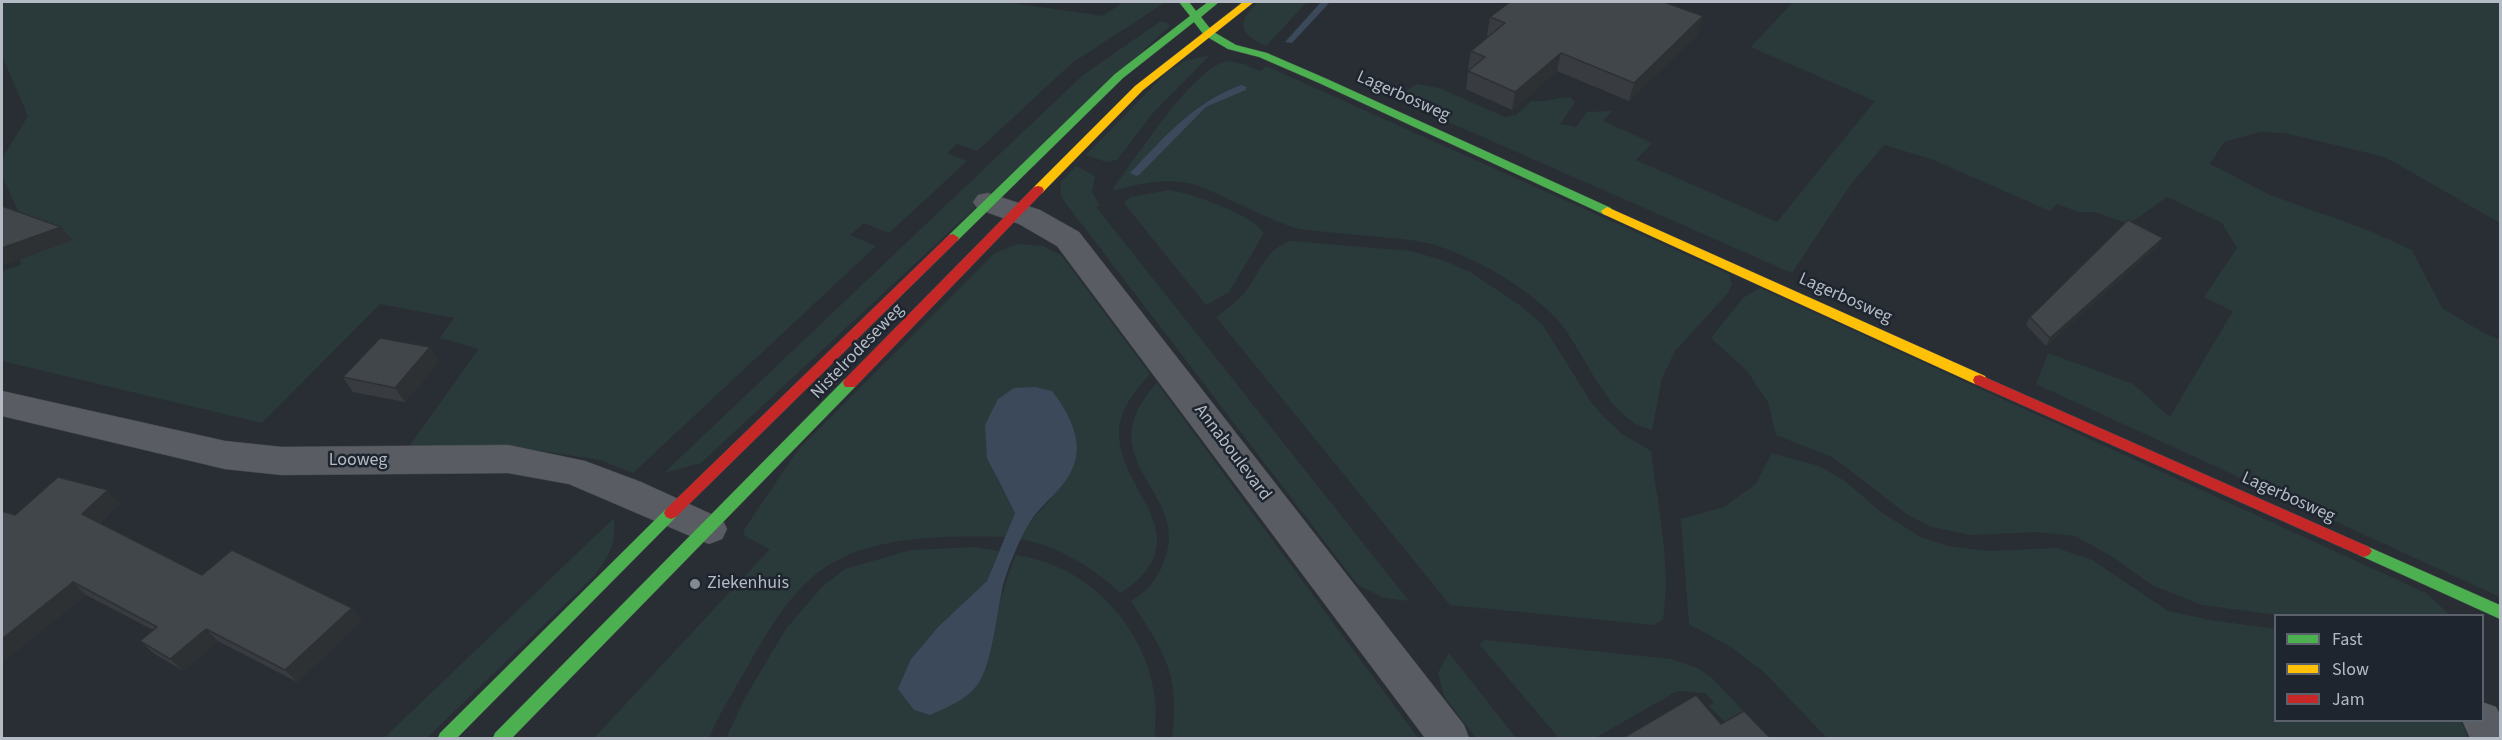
<!DOCTYPE html>
<html>
<head>
<meta charset="utf-8">
<style>
	body { margin:0 }
	#map { position:relative; width:2502px; height:740px; overflow:hidden; background:#292e34; font-family:"Source Sans 3",sans-serif }
	canvas { display:block }
	.frame { position:absolute; inset:0; border:3px solid #b4bbc5; pointer-events:none }
	.legend { position:absolute; left:2274px; top:614px; width:210px; height:108px; box-sizing:border-box; background:#1e252e; border:2px solid #5a616a; margin:0; padding:8px 10px; list-style:none; font-size:18px; color:#b4bbc5 }
	.legend li { display:flex; align-items:center; gap:12px; height:30px }
	.legend b { width:30px; border:2px solid #5a616a }
</style>
</head>
<body>
<div id="map">
<canvas width="2502" height="740"></canvas>
<div class="frame"></div>
<ul class="legend">
<li><b style="height:8px;background:#4caf50"></b>Fast</li>
<li><b style="height:8px;background:#ffc107"></b>Slow</li>
<li><b style="height:8px;background:#c62828"></b>Jam</li>
</ul>
</div>
<script>
const context = document.querySelector('canvas').getContext('2d');
context.lineJoin = 'round';
function paint(path, color) {
  context.fillStyle = color;
  context.fill(path, 'evenodd');
}
function trace(path, color, width, dash) {
  context.strokeStyle = color;
  context.lineWidth = width;
  context.lineCap = dash ? 'butt' : 'round';
  context.setLineDash(dash || []);
  context.stroke(path);
}
function write(font, color, halo, rows, align = 'center') {
  context.font = font + ' "Source Sans 3",sans-serif';
  context.lineWidth = 5;
  context.setLineDash([]);
  context.textBaseline = 'middle';
  context.strokeStyle = halo;
  context.fillStyle = color;
  for (const [text, x, y, turn = 0] of rows) {
    context.save();
    context.translate(x, y);
    context.rotate((+turn || 0) * Math.PI / 180);
    context.textAlign = isNaN(turn) ? turn : align;
    if (halo) context.strokeText(text, 0, 0);
    context.fillText(text, 0, 0);
    context.restore();
  }
}
const green = new Path2D(`
	M2 2H1005L1103 16 1122 3H1164L1072 63 977 151 957 144 947 153 967 161 889 233 864 223 850 235 876 246 633 473 600 460 504 445H410L479 349 440 338 454 318 380 304 262 423 2 361V271L21 265 16 228 22 219 2 176V159L28 116 2 56Z
	M1258 2H1307L1266 46C1238 33 1236 23 1258 2Z
	M1793 2H2500V223L2385 157 2285 133 2260 132 2224 142 2210 164 2270 195 2370 231 2412 250 2442 308 2482 332 2500 340V597L2036 384 2048 353 2133 384 2170 417 2233 311 2204 297 2237 248 2222 223 2167 197 2129 224 2095 212H2079L2057 204 2050 211 1931 159 1884 145 1851 184 1792 273 1394 98 1417 84 1439 88 1505 117 1516 115 1531 101C1548 103 1555 97 1571 97L1575 103 1560 124 1576 127 1587 112 1612 111 1603 121 1652 143 1636 160 1777 222 1875 101 1751 47Z
	M1161 21 1171 25 701 463 664 473 1083 75Z
	M1210 55 1153 113 1117 160 1106 162 1086 155 1168 71 1185 61Z
	M1228 61 1244 64 1260 71 1266 66 1729 274 1732 284 1728 293 1675 351 1662 378 1652 430C1605 419 1586 351 1556 318 1525 286 1478 259 1435 245 1418 240 1399 239 1381 237 1354 235 1327 232 1299 229 1263 218 1231 198 1196 185 1171 177 1138 183 1114 191L1113 188C1136 159 1194 66 1228 61ZM1241 85 1247 88 1246 90 1206 107 1136 176C1170 134 1186 105 1241 85Z
	M1076 166 1095 176 1092 192 1100 206 1096 207 1409 601 1384 598 1358 585 1064 201 1061 195V182Z
	M1170 190C1193 194 1251 214 1264 233L1229 292 1206 305 1124 203 1131 197Z
	M1291 241 1411 251 1445 261 1470 272 1521 306 1542 324 1591 402 1603 416 1622 434 1651 451C1657 505 1672 565 1663 619L1654 625 1450 605 1216 317C1229 308 1242 298 1250 285 1262 267 1269 247 1291 241Z
	M1018 244 1043 246 1062 256 1150 374C1135 391 1119 409 1119 434 1120 494 1203 537 1121 593 1091 567 1061 547 1021 539L1027 525 1051 499 995 475 1015 513 1006 537C946 536 871 534 820 571 790 593 768 631 750 662 736 687 720 712 709 738H594L770 549 743 535 745 528 798 450 995 253Z
	M1760 288 2426 593 2450 615 2285 616 2202 605 2152 585 2113 557 2075 536 2037 532 1971 535 1932 527 1908 515 1834 458 1776 435 1768 402 1747 371 1711 338 1743 298Z
	M1157 383 1418 738H1172C1181 676 1164 651 1131 601 1147 591 1156 581 1163 564 1185 513 1140 487 1132 445 1128 421 1142 399 1157 383Z
	M1772 453 1819 466 1845 481 1881 512 1920 537 1948 546 1987 551 2057 548 2092 560 2168 611 2210 620 2275 629 2276 720 2461 721 2468 738H1827L1763 671 1731 647 1689 624 1681 519 1724 507 1756 484Z
	M614 518C616 545 609 556 594 576L427 738H384Z
	M976 547 999 551 987 581 938 627 911 659 981 680C992 638 999 595 1016 555 1101 566 1168 653 1154 738H726L746 696 786 629 822 587 845 569 911 550Z
	M1485 640 1671 659 1697 668 1712 678 1769 738 1727 724 1709 706 1714 702 1705 693 1677 691 1595 738H1559L1479 644Z
	M1449 653 1516 738H1476L1444 696 1438 673Z`);
const water = new Path2D(`
	M1321 2H1330L1292 43 1285 42Z
	M1241 85 1247 87 1246 90 1206 107 1139 175 1136 176 1130 173C1164 138 1193 102 1241 85Z
	M1035 387 1052 391C1065 407 1081 435 1076 457 1070 488 1041 501 1027 527 1019 541 1005 574 1002 590 997 614 992 658 981 679 971 698 948 707 930 715L914 710 898 689 911 659 938 627 987 581 1015 513 987 458 985 425 998 399 1014 388Z`);
const street = new Path2D(`
	M988 193 1040 210 1079 232 1464 725 1469 738H1425L1057 246 1019 224 978 209 973 202 978 195Z
	M2 391 225 441 282 447 508 445 585 461 641 482 722 519 727 529 722 539 709 544 569 484 508 473 282 475 225 469 2 416Z
	M2482 702 2496 707 2500 715V738H2470L2462 720H2482Z`);
const fast = new Path2D(`
	M1179 2H1189L1196 11 1208 2H1219L1201 17 1212 31 1236 45 1267 53 1327 79 1611 208 1613 211 1607 215 1603 214 1319 83 1259 57 1228 49 1204 35 1194 22 1123 78 957 241H949L947 238 949 235 1115 74 1190 16Z
	M850 378 857 383 855 387 512 738H493L495 733 845 379Z
	M671 507 676 509 678 513 676 517 457 738H438L440 733 666 509Z
	M2364 545 2500 605V619L2359 555 2356 551 2359 547Z`);
const slow = new Path2D(`
	M1243 2H1254L1143 90 1042 193H1034L1032 190 1034 187 1135 86Z
	M1607 207 1985 376 1987 380 1985 384H1975L1603 214 1601 211Z`);
const jam = new Path2D(`
	M1038 186 1042 187 1044 190 1042 193 855 387H845L843 383 845 379 1034 187Z
	M953 234 959 238 957 241 676 517 671 519 666 517 664 513 666 509 949 235Z
	M1980 375 2369 547 2372 551 2369 555 2364 557 2359 555 1975 384 1973 380 1975 376Z`);
const wall = new Path2D(`
	M1490 17 1698 34 1629 101 1557 71 1512 110 1466 89 1468 71 1470 70 1468 69 1471 51 1489 36 1487 35Z
	M2158 246 2046 346 2026 325 2030 317Z
	M430 347 439 362 405 402 353 392 343 377Z
	M120 503 99 523 202 575 362 620 297 682 218 641 183 671 153 653 140 641 153 630 86 595 2 662 15 515Z`);
const shadedWall = new Path2D(`
	M1703 16 1698 34 1629 101 1634 83Z
	M1561 53 1557 71 1512 110 1515 92Z
	M61 227 73 240 2 266V248Z
	M2163 238 2158 246 2046 346 2050 338Z
	M430 347 439 362 405 402 395 388Z
	M108 490 120 503 95 526 82 514Z
	M73 582 86 595 2 662V639Z
	M352 608 362 620 297 682 285 670Z
	M206 629 218 641 183 671 170 659Z`);
const building = new Path2D(`
	M1510 2H1664L1703 16 1634 83 1561 53 1515 92 1468 71 1485 57 1471 51 1505 23 1490 17Z
	M2 206 61 227 2 248Z
	M2128 220 2163 238 2050 338 2030 317Z
	M380 338 430 347 395 388 343 377Z
	M58 477 108 490 82 514 202 575 232 550 352 608 285 670 206 629 170 659 140 641 157 627 73 582 2 639V511L15 515Z
	M1696 695 1721 724 1744 711 1770 738H1623Z`);
const markers = [
	[695,584,6,"#838a92"]
];
const streetNames = [
	["Lagerbosweg",1403,97,24],
	["Lagerbosweg",1845,299,24],
	["Nistelrodeseweg",858,352,-46],
	["Annaboulevard",1232,453,53],
	["Looweg",358,461],
	["Lagerbosweg",2288,498,24]
];
const poiNames = [
	["Ziekenhuis",707,584]
];
paint(green, '#2a3a3a');
paint(water, '#3b495b');
trace(street, '#45494d', 1);
trace(fast, '#45494d', 1);
trace(slow, '#45494d', 1);
trace(jam, '#45494d', 1);
paint(street, '#595d63');
paint(fast, '#4caf50');
paint(slow, '#ffc107');
paint(jam, '#c62828');
paint(wall, '#383c40');
paint(shadedWall, '#2e3134');
paint(building, '#41464b');
trace(building, '#2e3134', 1.5);
for (const [x, y, r, color] of markers) {
  const dot = new Path2D();
  dot.arc(x, y, r, 0, 2 * Math.PI);
  context.fillStyle = color;
  context.fill(dot);
  trace(dot, '#1e252e', 2);
}
write('18px', '#b4bbc5', '#1e252e', streetNames);
write('18px', '#b4bbc5', '#1e252e', poiNames, 'left');
</script>
</body>
</html>
